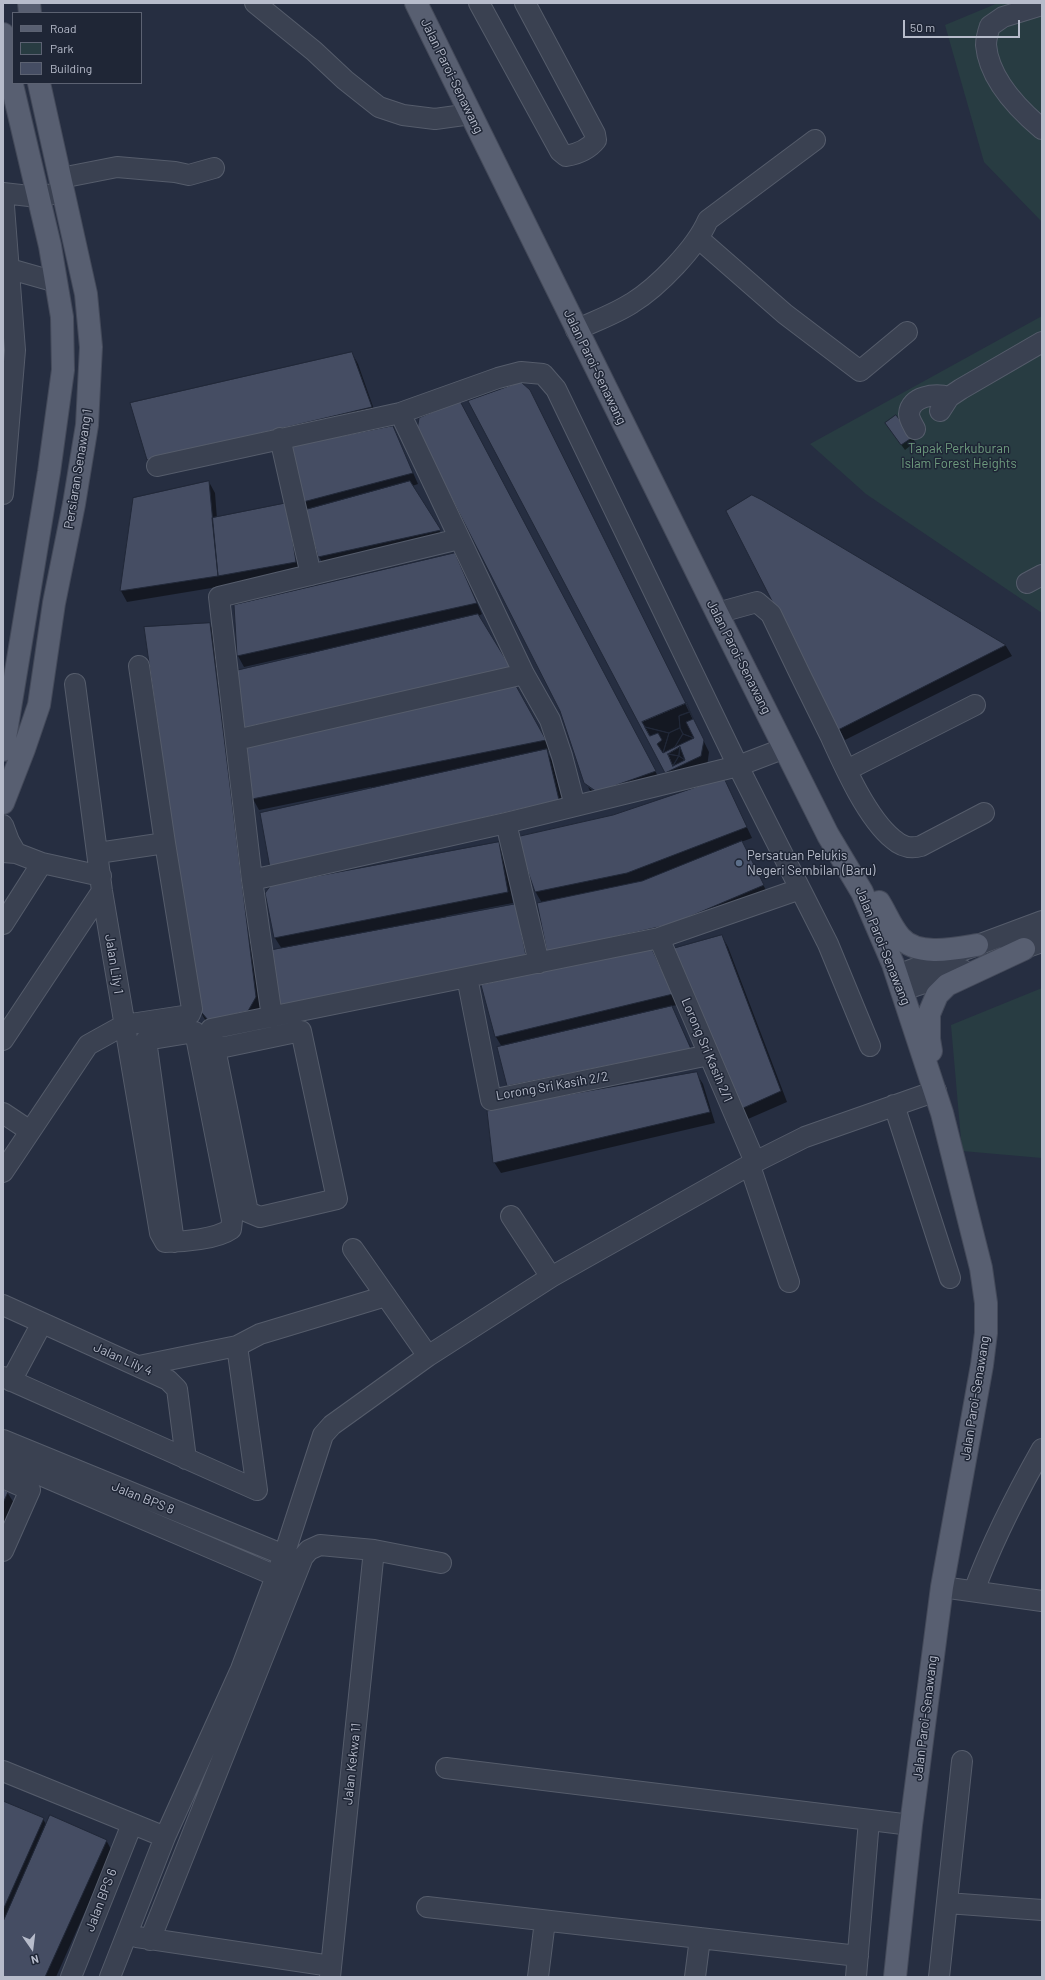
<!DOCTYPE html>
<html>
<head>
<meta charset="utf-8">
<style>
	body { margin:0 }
	#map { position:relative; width:1045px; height:1980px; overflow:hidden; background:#262e41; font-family:Barlow,sans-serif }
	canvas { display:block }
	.frame { position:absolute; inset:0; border:4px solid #b7bccb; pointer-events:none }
	.legend { position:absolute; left:12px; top:12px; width:130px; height:72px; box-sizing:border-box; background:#1f2636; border:1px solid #5c6272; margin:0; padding:5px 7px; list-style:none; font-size:12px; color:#b7bccb }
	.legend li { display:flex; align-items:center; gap:8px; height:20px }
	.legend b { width:20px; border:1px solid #5c6272 }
	.north { position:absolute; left:12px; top:1928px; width:40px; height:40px; -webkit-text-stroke:3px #1f2636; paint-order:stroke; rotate:166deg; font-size:11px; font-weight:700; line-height:16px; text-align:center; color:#b7bccb }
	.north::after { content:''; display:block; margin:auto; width:14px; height:18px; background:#b7bccb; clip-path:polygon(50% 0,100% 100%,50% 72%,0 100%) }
	.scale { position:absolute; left:903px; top:20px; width:117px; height:18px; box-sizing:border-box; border:2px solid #b7bccb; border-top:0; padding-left:5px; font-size:12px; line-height:14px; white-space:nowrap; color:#b7bccb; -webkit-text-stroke:3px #1f2636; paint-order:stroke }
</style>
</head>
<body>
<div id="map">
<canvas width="1045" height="1980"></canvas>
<div class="frame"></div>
<ul class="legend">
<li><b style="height:5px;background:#585f71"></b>Road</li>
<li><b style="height:11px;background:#283c42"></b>Park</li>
<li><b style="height:11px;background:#454d63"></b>Building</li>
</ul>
<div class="north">N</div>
<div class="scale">50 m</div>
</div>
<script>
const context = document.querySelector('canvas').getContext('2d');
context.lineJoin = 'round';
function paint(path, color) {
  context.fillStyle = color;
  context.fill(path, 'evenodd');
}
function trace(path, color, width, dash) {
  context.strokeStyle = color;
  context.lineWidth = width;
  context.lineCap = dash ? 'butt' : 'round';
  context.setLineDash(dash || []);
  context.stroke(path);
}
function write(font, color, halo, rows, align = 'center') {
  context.font = font + ' Barlow,sans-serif';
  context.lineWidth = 3;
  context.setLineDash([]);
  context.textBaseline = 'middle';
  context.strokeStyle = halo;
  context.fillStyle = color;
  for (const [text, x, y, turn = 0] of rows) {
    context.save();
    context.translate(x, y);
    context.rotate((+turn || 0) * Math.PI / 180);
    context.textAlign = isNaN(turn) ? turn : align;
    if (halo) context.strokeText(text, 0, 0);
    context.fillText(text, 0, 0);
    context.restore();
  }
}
const green = new Path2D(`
	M998 3H1042V222L984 162 945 25Z
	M1042 316V613L866 494 810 444Z
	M1042 988V1158L962 1151 951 1025Z`);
const shadow = new Path2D(`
	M352 353 358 364 377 418 154 471 148 460 131 403Z
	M470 401 536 402 709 752 707 767 672 784Z
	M460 402 466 413 661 782 604 803 592 794 588 787 600 796 602 795 587 783V785L585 782 561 710 418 430 420 418Z
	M886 424 912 437 915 442 905 450Z
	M393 427 418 484 412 486 446 541 325 567 319 557 308 510 304 502Z
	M209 482 215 493 217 519 286 505 302 573 127 602 121 591 134 498Z
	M752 496 1006 646 1012 656 845 740 839 729Z
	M455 554 482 614 250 738 244 727 306 655V653L244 667 238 656Z
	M210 624 216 635 262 1009 215 1031 204 1018 198 1007Z
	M515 685 551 751H547L552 761 565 811 277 878 371 789V787L259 810 253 799 246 748Z
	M724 779 752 838 741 842 769 896 554 962 542 903 535 891 613 816Z
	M498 843 504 854 513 903 446 916V918L516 905 532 967 282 949 275 938Z
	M722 936 728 947 787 1102 748 1119 742 1108Z
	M650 948 678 1005 671 1006 697 1060 514 1097 508 1086 498 1048 502 1047 496 1037 482 986Z
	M696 1073 703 1084 715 1123 501 1173 494 1162Z
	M3 1491 7 1492 14 1503 3 1528Z
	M3 1802 43 1819 47 1826 106 1840 112 1851 56 1977H3Z`);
const building = new Path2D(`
	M352 352 372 407 147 460 130 403Z
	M521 382 530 390 704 740 701 756 665 773 468 401Z
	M460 401 656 771 597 792 584 783 560 711 417 430 419 418Z
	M896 415 913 437 901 445 885 423Z
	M393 426 413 473 303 502 288 447Z
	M209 481 218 576 120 591 133 498Z
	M410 481 441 530 318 557 305 510Z
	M752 495 762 500 1006 645 838 730 726 511Z
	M287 503 296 562 218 576 212 518Z
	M455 553 477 603 237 656 234 605Z
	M478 614 511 668 243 728 235 671Z
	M210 623 256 997 248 1011 208 1020 197 1007 144 627Z
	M515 684 546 740 252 799 245 747Z
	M687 703 690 712 679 716 680 728 669 733 645 727 642 722Z
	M690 712 693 719 686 722 694 738 683 734 680 728 679 716Z
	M645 727 669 733 663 753 657 744 662 740 658 733 650 736Z
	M680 728 683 734 675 747 663 753 669 733Z
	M683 734 694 738 675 747Z
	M680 747 685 760 679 756Z
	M680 747 679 756 668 754Z
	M547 749 559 800 270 868 260 813Z
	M668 754 679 756 673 766Z
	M679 756 685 760 673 766Z
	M724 778 747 827 627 873 535 892 516 837 613 815Z
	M742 841 764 885 672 924 547 952 537 903 642 881Z
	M499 842 508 892 274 938 265 893 271 885Z
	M516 904 526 956 280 1006 272 950Z
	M722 935 781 1091 741 1109 672 949Z
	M651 947 673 994 495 1037 481 985Z
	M672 1006 691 1049 507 1086 497 1047Z
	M697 1072 710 1112 493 1163 487 1111 509 1105Z
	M3 1489 8 1492 3 1503Z
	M3 1801 44 1818 3 1910Z
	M50 1815 107 1840 45 1977H3V1922Z`);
const minor = new Path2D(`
	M255 3 314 51 345 80 379 107 403 115 435 119 471 114
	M479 3 560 151 566 156C577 154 589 149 596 140L595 134 525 3
	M1042 5 1003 17 990 26C988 32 986 39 986 45 989 79 1017 108 1042 129
	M61 178 117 167 175 172 189 175 214 168
	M3 193 15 350 3 494
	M3 193 38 197 63 192
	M698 238 785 314 860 371 907 332
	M3 267 56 282
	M576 330C595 321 615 314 632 303 658 287 696 248 708 220L815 140
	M940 411 949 397 961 389 1042 342
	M400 413 524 674 550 720 562 756 575 806
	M915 429C913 425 909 419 909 414 910 396 935 393 949 397
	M280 438 311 575
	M157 466 400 413 498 378 521 372 543 374 556 389 738 766 828 944 870 1046
	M1027 583 1042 575
	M717 613 757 602 771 614C790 654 810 695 830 735 844 766 867 818 893 839 902 847 910 849 921 846L984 813
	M75 684 102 891 160 1233 165 1242C183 1242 217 1239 231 1229L232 1220 195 1032 146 1040 174 1242
	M236 740 524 674
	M847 770 975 705
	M506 823 539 963
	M3 825 9 841 16 853
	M3 852 16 853 42 863 101 876
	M98 853 165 843
	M252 880 506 823 738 766 785 748
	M3 924 42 863
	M659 938 755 1162
	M1008 954 1042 942
	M897 975 1042 921
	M467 977 491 1100 709 1055
	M903 990 963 970
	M272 1017 252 880 219 597 459 539
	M3 1040 102 891
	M215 1049 301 1031 337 1199 260 1217 248 1212 211 1029 659 938 800 889
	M894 1105 950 1278
	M3 1113 30 1131
	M750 1166 789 1282
	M3 1172 88 1045 124 1025 183 1016 190 1014 192 1009 165 843 139 666
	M511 1216 551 1277
	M353 1249 428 1356
	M3 1305 168 1380 177 1389 186 1459
	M237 1346 257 1490
	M139 1366 237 1346 260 1334 386 1296
	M3 1377 257 1490
	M11 1381 42 1323
	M3 1440 284 1555
	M3 1459 276 1576
	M3 1478 30 1490 3 1551
	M942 1587 1042 1601
	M974 1591C992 1542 1016 1495 1042 1449
	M446 1768 911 1825
	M3 1771 165 1837
	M947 1903 1042 1910
	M427 1907 858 1956
	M137 1937 331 1966
	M150 1940 303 1557 309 1550 320 1545 374 1550 441 1563
	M71 1977 132 1824
	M110 1977 165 1837 241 1669 284 1555 323 1435 332 1425 428 1356 551 1277 755 1162 805 1137 936 1091
	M330 1977 374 1550
	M538 1977 545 1921
	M695 1977 700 1938
	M856 1977 869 1820
	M939 1977 962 1761`);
const major = new Path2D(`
	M29 3 30 13
	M416 3 717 613 828 835 862 892 893 964 942 1113 981 1268 986 1303V1333L982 1365 942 1587 911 1825 895 1977
	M3 34 9 72 50 246 62 317 63 370 49 472 3 750
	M3 803 24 749 39 705 54 603 74 504 87 425 91 347 86 294 39 83
	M879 902C886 913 891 927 900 937 917 957 954 949 977 945
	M931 1051 929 1039V1014L937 995 947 985 1024 949`);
const markers = [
	[739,863,4,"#5c6f8a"]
];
const streetNames = [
	["Jalan Paroi-Senawang",452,76,64],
	["Jalan Paroi-Senawang",595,367,64],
	["Persiaran Senawang 1",78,469,-81],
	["Jalan Paroi-Senawang",739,657,63],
	["Jalan Paroi-Senawang",883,946,68],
	["Jalan Lily 1",114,964,81],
	["Lorong Sri Kasih 2/1",707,1050,67],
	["Lorong Sri Kasih 2/2",552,1086,-10],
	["Jalan Lily 4",123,1359,24],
	["Jalan Paroi-Senawang",975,1398,-81],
	["Jalan BPS 8",143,1498,22],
	["Jalan Paroi-Senawang",925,1718,-83],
	["Jalan Kekwa 11",352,1764,-84],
	["Jalan BPS 6",101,1900,-69]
];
const parkNames = [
	["Tapak Perkuburan",959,449],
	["Islam Forest Heights",959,464]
];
const poiNames = [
	["Persatuan Pelukis",747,856],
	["Negeri Sembilan (Baru)",747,871]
];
paint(green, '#283c42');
paint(shadow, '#0007');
paint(building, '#454d63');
trace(building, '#212838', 1);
trace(minor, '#555c6b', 22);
trace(major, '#444a5a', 24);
trace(minor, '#3a4151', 20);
trace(major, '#585f71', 22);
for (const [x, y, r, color] of markers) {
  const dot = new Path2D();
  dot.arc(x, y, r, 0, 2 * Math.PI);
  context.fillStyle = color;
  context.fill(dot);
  trace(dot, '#1f2636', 1.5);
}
write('13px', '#b7bccb', '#1f2636', streetNames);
write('13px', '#6e9c7e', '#1f2636', parkNames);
write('13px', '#b7bccb', '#1f2636', poiNames, 'left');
</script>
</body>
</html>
